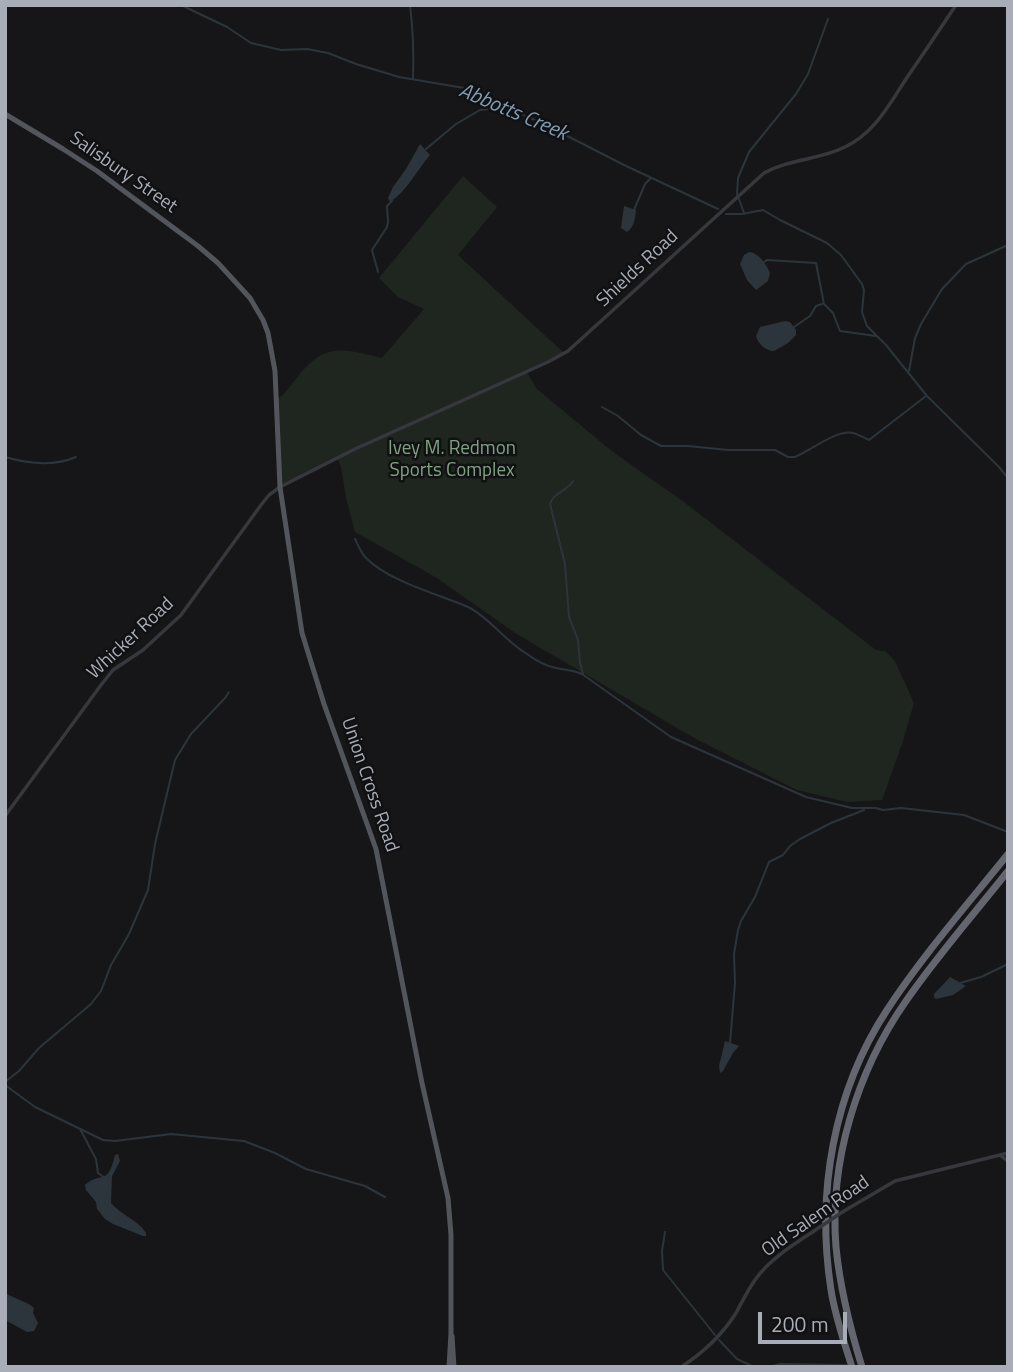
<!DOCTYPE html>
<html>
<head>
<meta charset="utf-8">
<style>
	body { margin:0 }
	#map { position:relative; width:1013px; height:1372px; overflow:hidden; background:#161618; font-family:"Titillium Web",sans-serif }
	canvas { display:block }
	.frame { position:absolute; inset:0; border:7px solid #a8adb8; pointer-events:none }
	.scale { position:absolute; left:758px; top:1312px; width:89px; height:32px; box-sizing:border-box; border:4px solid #a8adb8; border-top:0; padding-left:9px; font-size:21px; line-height:24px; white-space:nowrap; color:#a8adb8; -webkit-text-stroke:5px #111113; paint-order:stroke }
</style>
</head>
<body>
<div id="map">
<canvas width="1013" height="1372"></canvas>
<div class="frame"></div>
<div class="scale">200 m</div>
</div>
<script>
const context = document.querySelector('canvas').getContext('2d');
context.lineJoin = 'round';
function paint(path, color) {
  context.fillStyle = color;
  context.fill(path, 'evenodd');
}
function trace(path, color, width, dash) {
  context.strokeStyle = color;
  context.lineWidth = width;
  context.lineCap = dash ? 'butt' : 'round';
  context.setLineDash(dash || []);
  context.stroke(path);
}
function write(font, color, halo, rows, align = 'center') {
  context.font = font + ' "Titillium Web",sans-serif';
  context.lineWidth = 5;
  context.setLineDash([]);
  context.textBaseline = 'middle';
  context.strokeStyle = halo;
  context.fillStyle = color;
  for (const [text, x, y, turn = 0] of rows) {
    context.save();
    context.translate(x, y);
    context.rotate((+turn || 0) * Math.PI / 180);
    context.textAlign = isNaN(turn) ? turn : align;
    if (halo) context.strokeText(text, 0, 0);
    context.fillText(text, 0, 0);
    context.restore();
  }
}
const green = new Path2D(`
	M463 176 497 207 458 255 564 353 526 371 537 389 613 452 684 502 876 650 885 651 895 661 914 703 903 741 882 800 847 802 797 790 696 739 515 633 437 578 355 532 346 498 341 467 337 458 280 487 276 399C285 396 289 387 295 380 324 342 340 348 382 358L424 309 398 297 379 278Z`);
const water = new Path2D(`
	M420 144 430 155C417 170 407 191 390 202L388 198 393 187 406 169Z
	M624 206 636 210C635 219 634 227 627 232L621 228Z
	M749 252C759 253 766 264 770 273L768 281 756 290 747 280 740 264 744 255Z
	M785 321 790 322 796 330V335L788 343 774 351C766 351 758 344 756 336L760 327Z
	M950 977 966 986 953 995 936 999 934 997V994Z
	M725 1041 739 1046 733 1053 723 1071 720 1073 719 1066Z
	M118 1154 120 1161 112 1176 111 1203C121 1215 138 1220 146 1233V1236H143L113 1224 105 1219 97 1209 96 1202 86 1190 85 1185C102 1170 107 1188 115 1155Z
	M5 1293C13 1298 28 1302 34 1308L33 1313 38 1323 34 1331 27 1332 5 1320Z`);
const stream = new Path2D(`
	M181 5 227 27 251 43 281 50 307 49 328 53 356 64 399 77 464 88 483 99 494 108
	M410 5C413 30 414 54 413 79
	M426 149 456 124 480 110 489 109H509L542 123 624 165 718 209
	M737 195 738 178 749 152 796 94 808 74 828 19
	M739 199 744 213
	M634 210 645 184 651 178
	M726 214H742L763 210 780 220 827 243 841 255 862 284 864 290 862 312 867 326 886 345 927 396 999 467 1008 478
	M764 262 767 260 816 263 824 304 833 313 840 331 876 336
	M378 272 372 250 387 227 388 222 387 206 392 201
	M794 327 810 316 816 306 822 304
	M909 371 915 338 921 324 942 289 966 264 1008 245
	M602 407 618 416 641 435 661 446H688L728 450H775L788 457H795C810 451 837 429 853 433 858 434 864 438 869 440L926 396
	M5 457C29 464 53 467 76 457
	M573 481C567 491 553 493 550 504L565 564 569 617 578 640 580 663 583 674
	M355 539C358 545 361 553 366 558 390 582 438 594 468 607 489 617 505 641 527 654 535 660 546 666 556 668 565 670 573 670 582 674L671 737 806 797 852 808H876L883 810 901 808 964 815 1008 832
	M960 983 981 977 1008 964
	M730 1043 735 983 734 954 738 930 741 921 755 897 769 862 783 855 790 846 800 839 831 823 864 810
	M5 1082 19 1071 39 1048 91 1004 101 991 111 965 129 934 148 890 155 844 175 760 191 734 225 698 229 692
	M5 1085 35 1107 103 1140 115 1141 171 1134 244 1141 275 1153 306 1169 365 1186 385 1197
	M80 1129 96 1159 98 1173 105 1178
	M665 1232 662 1251 663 1270 715 1335
	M719 1340 737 1359 754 1367
	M770 1367 780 1364 847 1365`);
const minor = new Path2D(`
	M5 816 101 685 113 670 143 650 181 615 261 505 269 495 280 487 355 449 548 362 568 351 764 173C789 159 819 160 845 147 875 133 890 103 908 76 924 53 940 29 956 5
	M1000 1155 1008 1161
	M844 1211 895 1181 1008 1153
	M681 1367C703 1353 722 1335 736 1313 742 1302 748 1290 755 1280 770 1259 793 1245 814 1231`);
const major = new Path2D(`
	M5 114 63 149 97 171 198 246 218 263 250 298 263 320 268 333 275 371 280 487 302 633 324 704 376 849 422 1083 448 1198 451 1235V1333L449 1367
	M452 1336 454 1367`);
const highway = new Path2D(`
	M852 1367C844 1342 835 1316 831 1290 816 1194 833 1092 887 1010 923 955 967 905 1008 854
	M862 1367C850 1328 840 1288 836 1247 829 1162 857 1071 906 1001 937 956 974 914 1008 871`);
const minorBridge = new Path2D(`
	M814 1231 844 1211`);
const streetNames = [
	["Salisbury Street",123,173,35],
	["Shields Road",638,269,-43],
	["Whicker Road",131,639,-43],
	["Union Cross Road",369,785,71],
	["Old Salem Road",816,1217,-35]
];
const parkNames = [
	["Ivey M. Redmon",452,449],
	["Sports Complex",452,471]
];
const waterNames = [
	["Abbotts Creek",513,113,23]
];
paint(green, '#1e261f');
paint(water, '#2c353c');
trace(stream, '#2c353c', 2);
trace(minor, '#37383d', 3.5);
trace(major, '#53555c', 5);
trace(highway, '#63666e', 7);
trace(minorBridge, '#37383d', 3.5);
write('19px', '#a8adb8', '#111113', streetNames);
write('19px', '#7fa381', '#111113', parkNames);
write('italic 21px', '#7f9bb3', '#111113', waterNames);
</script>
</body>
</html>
